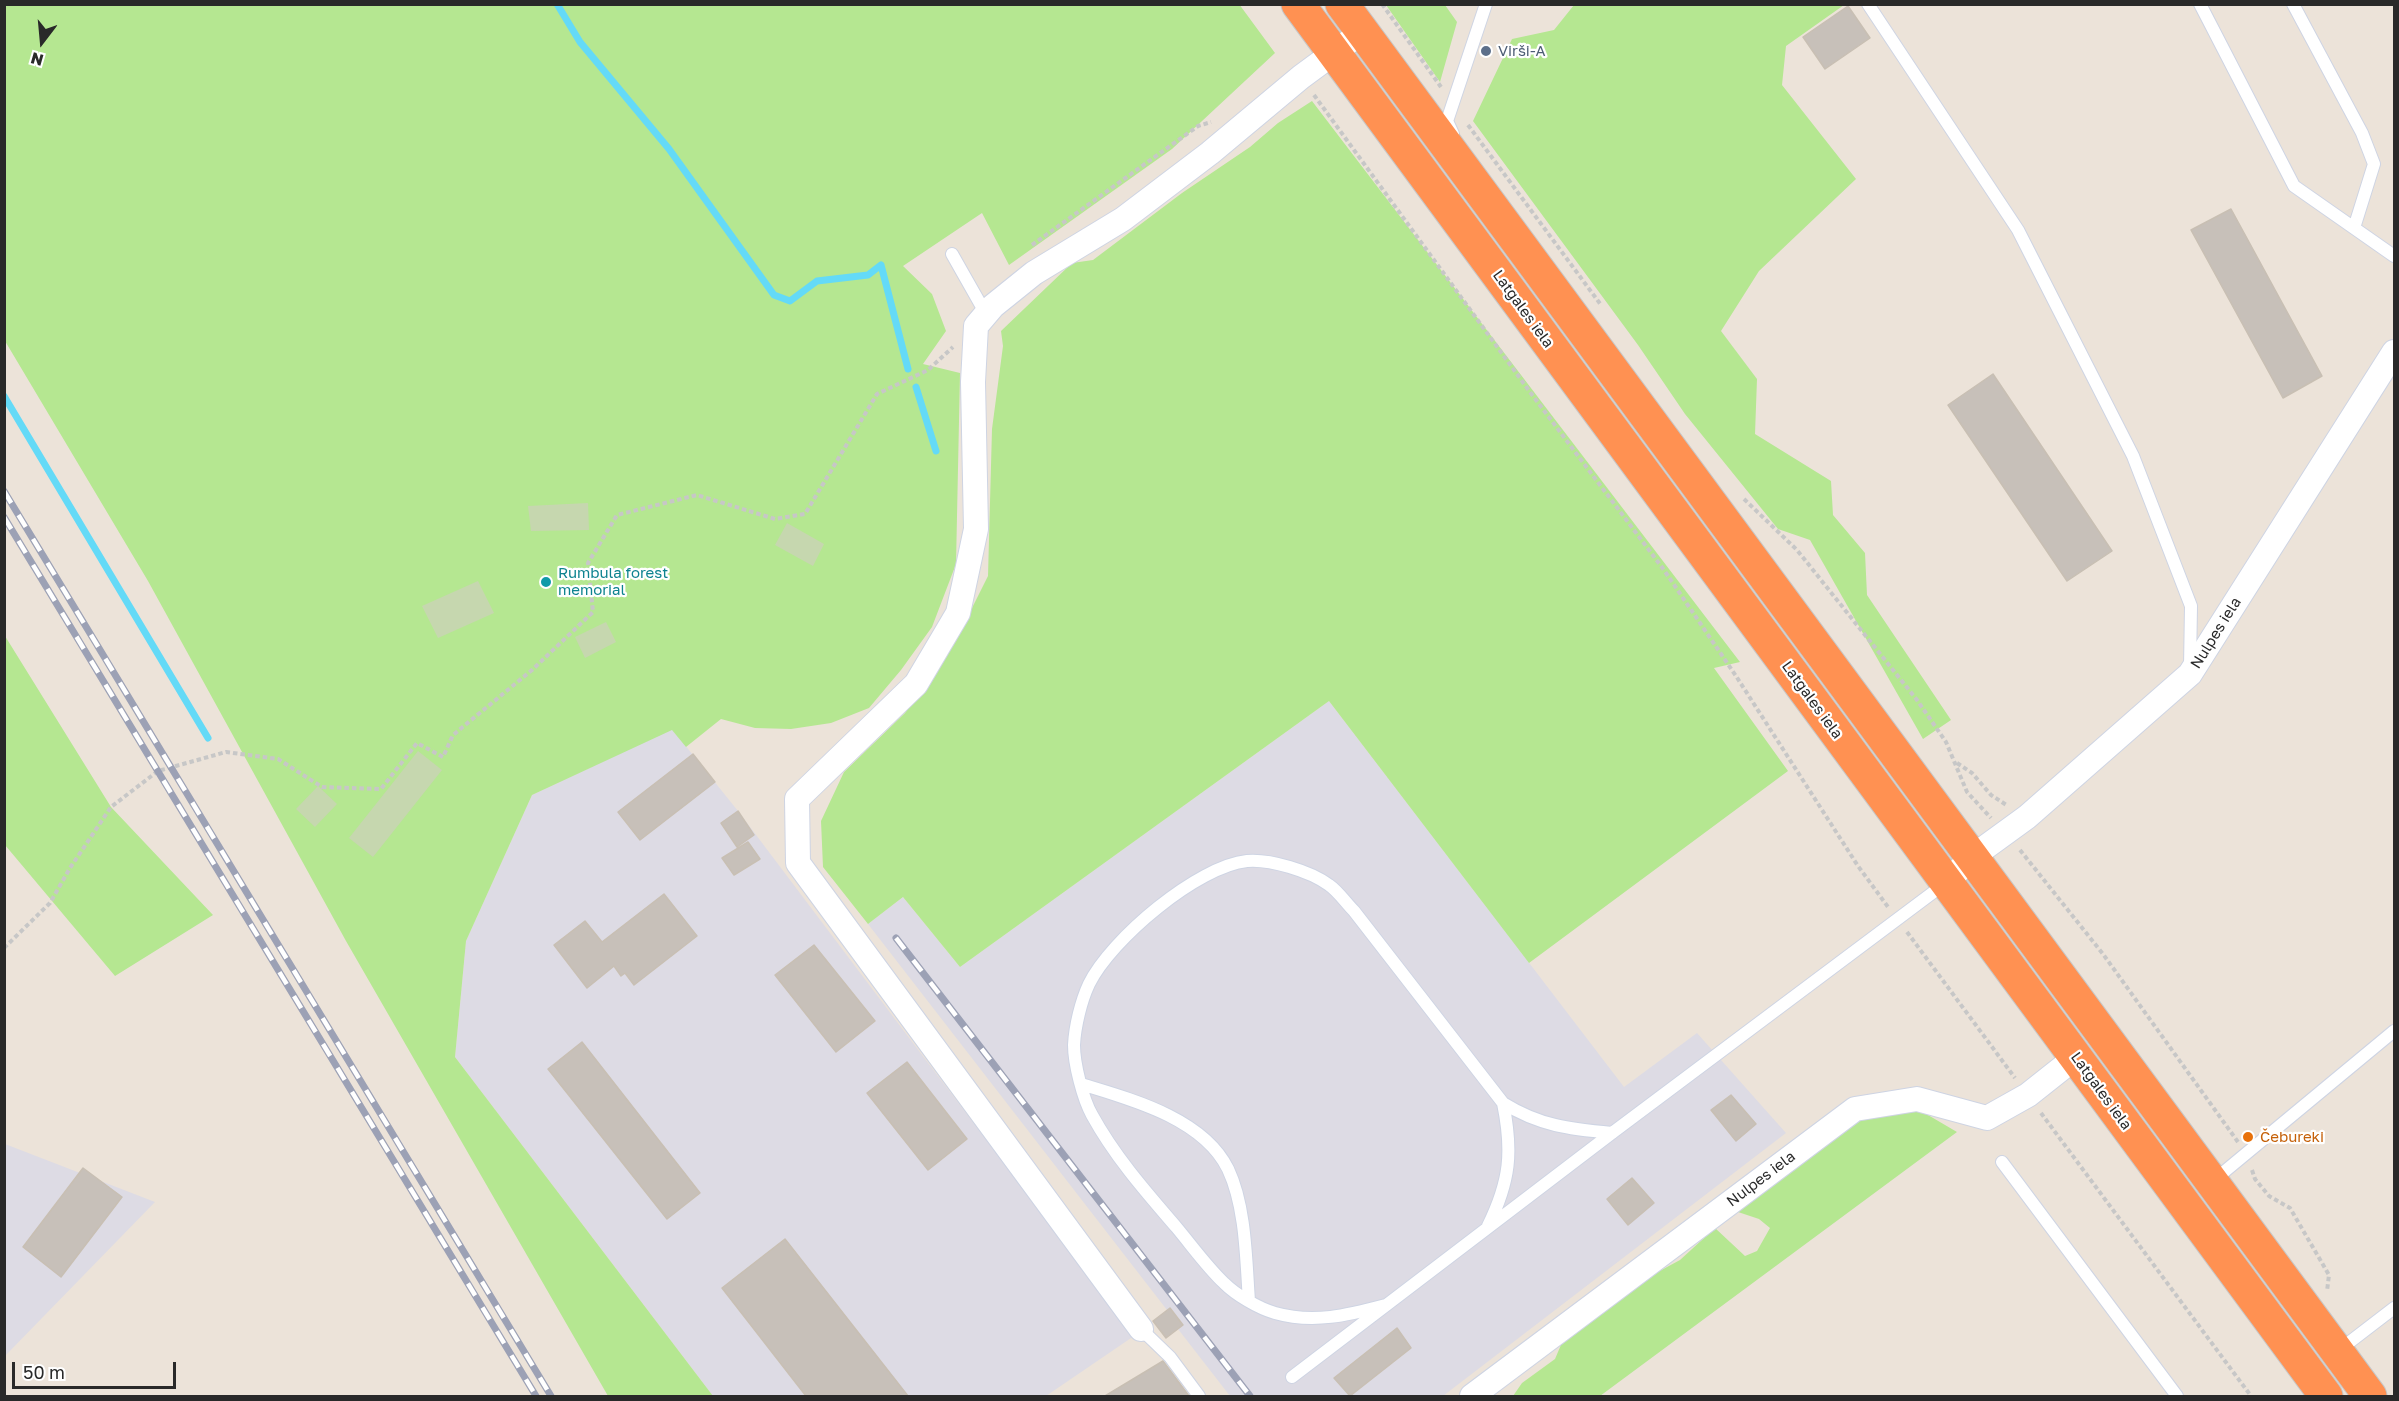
<!DOCTYPE html>
<html>
<head>
<meta charset="utf-8">
<style>
	body { margin:0 }
	#map { position:relative; width:2399px; height:1401px; overflow:hidden; background:#ece3d9; font-family:"Golos Text",sans-serif }
	canvas { display:block }
	.frame { position:absolute; inset:0; border:6px solid #292929; pointer-events:none }
	.north { position:absolute; left:12px; top:12px; width:60px; height:60px; -webkit-text-stroke:4px #fff; paint-order:stroke; rotate:196deg; font-size:16px; font-weight:700; line-height:24px; text-align:center; color:#292929 }
	.north::after { content:''; display:block; margin:auto; width:21px; height:27px; background:#292929; clip-path:polygon(50% 0,100% 100%,50% 72%,0 100%) }
	.scale { position:absolute; left:12px; top:1362px; width:164px; height:27px; box-sizing:border-box; border:3px solid #292929; border-top:0; padding-left:8px; font-size:18px; line-height:21px; white-space:nowrap; color:#292929; -webkit-text-stroke:4px #fff; paint-order:stroke }
</style>
</head>
<body>
<div id="map">
<canvas width="2399" height="1401"></canvas>
<div class="frame"></div>
<div class="north">N</div>
<div class="scale">50 m</div>
</div>
<script>
const context = document.querySelector('canvas').getContext('2d');
context.lineJoin = 'round';
function paint(path, color) {
  context.fillStyle = color;
  context.fill(path, 'evenodd');
}
function trace(path, color, width, dash) {
  context.strokeStyle = color;
  context.lineWidth = width;
  context.lineCap = dash ? 'butt' : 'round';
  context.setLineDash(dash || []);
  context.stroke(path);
}
function write(font, color, halo, rows, align = 'center') {
  context.font = font + ' "Golos Text",sans-serif';
  context.lineWidth = 4.5;
  context.setLineDash([]);
  context.textBaseline = 'middle';
  context.strokeStyle = halo;
  context.fillStyle = color;
  for (const [text, x, y, turn = 0] of rows) {
    context.save();
    context.translate(x, y);
    context.rotate((+turn || 0) * Math.PI / 180);
    context.textAlign = isNaN(turn) ? turn : align;
    if (halo) context.strokeText(text, 0, 0);
    context.fillText(text, 0, 0);
    context.restore();
  }
}
const industrial = new Path2D(`
	M1329 701 1624 1087 1697 1033 1786 1133 1443 1396H1230L1178 1329 1183 1325 1170 1308 1167 1310 868 924 903 897 960 967Z
	M672 729 738 811 1134 1336 1046 1396H713L455 1057 466 941 532 795Z
	M5 1144 155 1202 5 1356Z`);
const green = new Path2D(`
	M1239 4 1275 53 1172 149 1009 265 982 213 903 266 932 294 946 331 923 364 960 373 956 564 932 627 901 670 869 708 831 723 791 729 755 728 721 719 686 747 672 730 532 795 466 941 455 1057 713 1396H608L346 941 148 581 5 341V5Z
	M1386 5H1445L1457 22 1440 82Z
	M1574 5H1844L1786 46 1782 85 1856 179 1759 271 1721 331 1757 379 1755 434 1831 481 1833 515 1865 553 1867 595 1951 720 1923 739 1810 540 1778 529 1685 414 1638 345 1473 121 1512 39 1554 30Z
	M1312 101 1740 662 1714 668 1788 771 1529 963 1329 701 960 967 903 897 868 924 823 867 821 821 844 772 905 713 954 644 988 576 992 429 1003 346 1001 331 1072 263 1093 260 1182 193 1250 147 1278 123Z
	M5 636 111 807 213 915 115 976 5 845Z
	M1916 1108 1957 1132 1600 1396H1513L1522 1383 1555 1359 1566 1333 1643 1280 1680 1260 1715 1228 1745 1256 1757 1251 1770 1228 1759 1219 1738 1212 1863 1113Z`);
const cemetery = new Path2D(`
	M588 503 589 530 531 531 528 506Z
	M787 523 824 544 813 566 775 545Z
	M478 581 494 613 438 638 422 606Z
	M606 622 616 642 585 658 575 637Z
	M418 751 442 770 373 857 349 838Z
	M318 786 337 804 315 827 296 809Z`);
const stream = new Path2D(`
	M557 4 580 42 669 149 774 295 790 301 817 281 868 275 881 265 908 369
	M916 387 936 451
	M4 396 208 738`);
const building = new Path2D(`
	M1848 6 1870 38 1825 69 1803 37Z
	M2231 209 2322 376 2283 398 2191 230Z
	M1993 374 2112 551 2067 581 1948 405Z
	M693 754 715 782 640 840 618 812Z
	M738 811 754 835 737 847 721 823Z
	M748 842 760 859 734 875 722 858Z
	M664 894 697 936 634 985 625 973 621 976 614 966 587 988 554 945 585 921 602 942Z
	M814 945 875 1021 836 1052 775 975Z
	M582 1042 700 1193 667 1219 548 1069Z
	M907 1062 967 1139 928 1170 867 1093Z
	M1731 1095 1756 1124 1736 1141 1711 1110Z
	M83 1168 122 1197 61 1277 23 1247Z
	M1632 1178 1654 1203 1628 1225 1607 1199Z
	M785 1239 908 1396H806L722 1288Z
	M1170 1308 1183 1325 1166 1338 1153 1321Z
	M1397 1328 1411 1348 1350 1396 1334 1378Z
	M1163 1361 1189 1396H1105Z`);
const path = new Path2D(`
	M1382 4 1441 87
	M1314 95 1530 392 1664 570 1736 676 1858 866 1888 907
	M1468 125 1601 305
	M1032 245 1198 126 1211 122
	M1744 499 1797 550 1917 700 1946 742 1967 792 1991 818
	M1957 763 1972 773 1991 795 2008 806
	M2020 850 2103 954 2238 1142
	M1907 932 2015 1078
	M4 948 50 903 70 868 111 807 158 771 226 752 278 759 322 787 381 789 417 743 443 757 453 735 532 670 593 612 588 563 617 515 697 495 775 519 805 514 877 394 928 370 953 347
	M2041 1113 2251 1396
	M2252 1170 2255 1179 2269 1196 2290 1208 2329 1275 2327 1291`);
const lane = new Path2D(`
	M1868 4 2018 230 2133 456 2191 606 2190 667
	M2200 4 2294 186 2394 256
	M2293 4 2362 133 2374 164 2354 228
	M1453 134 1447 121 1486 4
	M952 254 986 314
	M1081 1084C1130 1099 1203 1118 1228 1169 1246 1207 1246 1260 1249 1301
	M2002 1162 2177 1396
	M2213 1181 2394 1031
	M1488 1226C1510 1181 1513 1152 1503 1103
	M1386 1305C1348 1315 1314 1324 1275 1313 1258 1308 1236 1295 1224 1283 1207 1267 1192 1246 1177 1228 1146 1192 1115 1157 1092 1115 1083 1099 1074 1064 1074 1045 1075 1026 1081 1001 1089 984 1111 939 1198 866 1247 861 1270 859 1310 871 1329 885 1338 891 1346 903 1354 911L1503 1103C1540 1126 1570 1129 1612 1133
	M1141 1329 1170 1357 1199 1396
	M2338 1351 2394 1308
	M1292 1377 1612 1133 1947 882`);
const street = new Path2D(`
	M1947 882 1972 857 2027 817 2190 674 2394 352
	M1141 1329 798 863 797 799 916 684 958 613 976 529 973 382 976 326 993 306 1034 273 1123 219 1210 153 1301 77 1362 32
	M1472 1396 1855 1109 1917 1099 1987 1118 2028 1095 2076 1057`);
const highway = new Path2D(`
	M1298 4 2326 1396
	M1342 4 2370 1396`);
const rail = new Path2D(`
	M4 491 551 1396
	M4 517 536 1396
	M896 938 1250 1396`);
const markers = [
	[1486,51,6,"#5c6f8a"],
	[546,582,6,"#0f9aa8"],
	[2248,1137,6,"#e8710a"]
];
const serviceNames = [
	["Virši-A",1498,51]
];
const streetNames = [
	["Latgales iela",1523,309,54],
	["Nulpes iela",2216,633,-58],
	["Latgales iela",1812,700,54],
	["Latgales iela",2101,1091,54],
	["Nulpes iela",1761,1179,-37]
];
const cultureNames = [
	["Rumbula forest",558,573],
	["memorial",558,590]
];
const foodNames = [
	["Čebureki",2260,1137]
];
paint(industrial, '#dddbe4');
paint(green, '#b5e791');
paint(cemetery, '#c6d7af');
trace(stream, '#64daf7', 7);
paint(building, '#c7c0b9');
trace(building, '#c8bfb3', 1.5);
trace(lane, '#ced4e3', 14);
trace(street, '#ced4e3', 26);
trace(highway, '#c7c7c7', 35);
trace(path, '#c7c7c7', 4, [4.5, 3]);
trace(lane, '#fff', 12);
trace(street, '#fff', 24);
trace(highway, '#ff9152', 33);
trace(rail, '#9ca1b5', 7);
trace(rail, '#fff', 4.5, [14]);
for (const [x, y, r, color] of markers) {
  const dot = new Path2D();
  dot.arc(x, y, r, 0, 2 * Math.PI);
  context.fillStyle = color;
  context.fill(dot);
  trace(dot, '#fff', 2);
}
write('15px', '#4e5e75', '#fff', serviceNames, 'left');
write('15px', '#292929', '#fff', streetNames);
write('15px', '#0d838f', '#fff', cultureNames, 'left');
write('15px', '#c56008', '#fff', foodNames, 'left');
</script>
</body>
</html>
